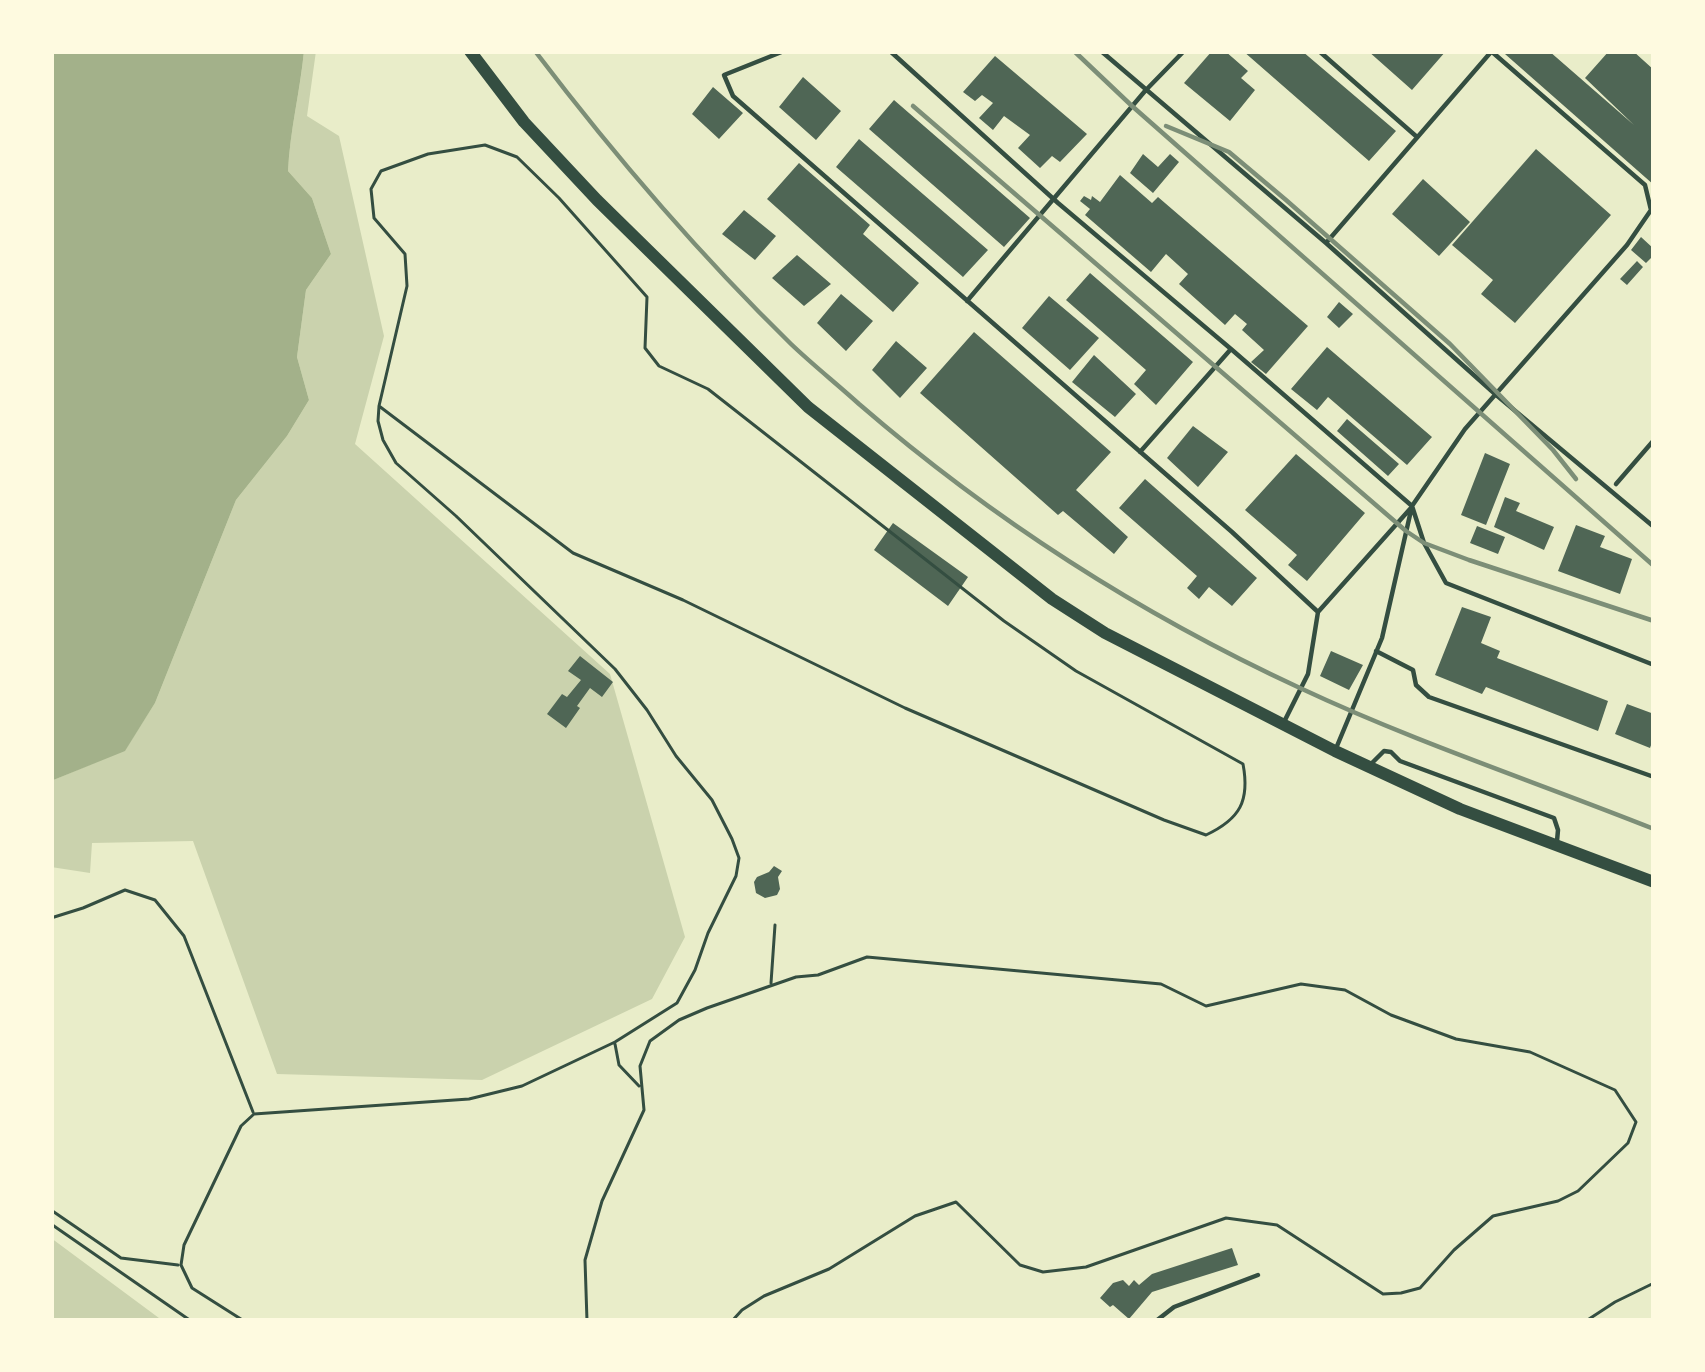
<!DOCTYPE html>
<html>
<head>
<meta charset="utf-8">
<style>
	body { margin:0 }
	#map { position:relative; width:1705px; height:1372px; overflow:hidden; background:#e9edc9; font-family:"Sofia Sans Condensed",sans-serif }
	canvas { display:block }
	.frame { position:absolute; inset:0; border:54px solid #fefae0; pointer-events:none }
</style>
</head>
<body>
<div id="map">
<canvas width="1705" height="1372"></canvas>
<div class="frame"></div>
</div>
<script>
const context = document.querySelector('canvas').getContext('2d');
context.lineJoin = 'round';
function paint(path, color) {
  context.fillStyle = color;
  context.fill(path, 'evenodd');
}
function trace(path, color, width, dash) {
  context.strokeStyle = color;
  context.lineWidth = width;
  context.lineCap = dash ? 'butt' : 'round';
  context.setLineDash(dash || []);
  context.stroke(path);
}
const green = new Path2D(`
	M304 51H316L307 116 339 136 384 336 355 444 610 674 685 937 652 999 482 1080 277 1074 193 841 92 843 90 873 51 867V781L125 750 155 703 236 500 287 436 309 400 297 357 306 290 331 254 312 198 288 171C290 129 300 93 304 51Z
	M51 1238 163 1321H51Z`);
const water = new Path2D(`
	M51 51H304C300 92 290 130 288 171L312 198 331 254 306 290 297 357 309 400 287 436 236 500 155 703 125 751 51 781Z`);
const building = new Path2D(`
	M1212 51H1225L1248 71 1241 78 1255 90 1230 121 1184 83Z
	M1243 51H1302L1396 131 1369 161Z
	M1368 51H1446L1412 90Z
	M1508 51H1549L1634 125 1585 78 1609 51H1633L1654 70V185L1505 54Z
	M995 56 1087 134 1060 162 1052 156 1040 168 1018 148 1030 135 1004 116 993 130 979 118 993 103 982 95 975 101 963 92Z
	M803 77 841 111 816 140 779 107Z
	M713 87 743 113 719 139 692 114Z
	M894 100 1030 218 1004 247 869 129Z
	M859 139 988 250 963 277 836 167Z
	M1536 149 1611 215 1515 323 1481 294 1493 280 1452 245Z
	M1143 154 1158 167 1170 154 1179 162 1153 193 1130 173Z
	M799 163 870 225 863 234 919 283 893 312 767 199Z
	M1120 175 1152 203 1158 197 1308 326 1266 374 1251 362 1264 350 1242 330 1247 324 1235 314 1225 325 1179 284 1188 274 1166 254 1151 272 1085 215 1090 209 1080 201 1084 196 1091 200 1092 196 1100 202Z
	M1423 179 1470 222 1439 256 1392 214Z
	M744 210 776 236 755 260 722 234Z
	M1641 237 1654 249V255L1646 263 1631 250Z
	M797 255 831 284 804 306 772 278Z
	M1637 261 1643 267 1627 285 1620 279Z
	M1090 273 1193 362 1156 405 1134 384 1146 370 1066 300Z
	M841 294 873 321 846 351 817 323Z
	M1049 296 1099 338 1070 370 1022 328Z
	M1339 302 1353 314 1339 328 1327 317Z
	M974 332 1111 452 1076 490 1128 537 1114 554 1063 511 1058 515 920 393Z
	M896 341 927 368 900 398 872 370Z
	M1327 347 1432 437 1407 465 1328 397 1317 410 1291 389Z
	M1094 355 1136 394 1115 417 1072 382Z
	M1347 419 1399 464 1388 476 1337 431Z
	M1193 426 1228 452 1198 487 1167 458Z
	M1485 453 1510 464 1486 525 1461 515Z
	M1296 454 1365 513 1307 581 1288 565 1297 555 1245 510Z
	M1145 479 1257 578 1232 606 1209 587 1199 599 1187 588 1197 576 1119 508Z
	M1505 497 1520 503 1516 511 1554 527 1544 550 1494 527Z
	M893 523 968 577 948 606 874 550Z
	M1576 525 1605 536 1600 547 1632 559 1620 594 1558 571Z
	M1477 526 1505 537 1498 554 1470 543Z
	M1462 607 1491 617 1481 643 1500 651 1497 658 1608 701 1598 731 1486 687 1482 694 1435 675Z
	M1331 651 1363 665 1349 690 1320 676Z
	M580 656 613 682 602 697 590 688 577 706 580 708 566 728 547 714 562 694 567 697 581 680 568 671Z
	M1627 704 1654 714V737L1650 748 1615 734Z
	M774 866 782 871 778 877 780 889 777 895 765 898 756 893 754 882 757 877 769 872Z
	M1232 1248 1238 1265 1152 1292 1129 1319 1113 1305 1110 1307 1100 1298 1113 1283 1123 1280 1129 1286 1134 1280 1139 1285 1152 1274Z`);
const path = new Path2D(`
	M51 918 83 908 125 890 155 900 184 936 253 1112
	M771 983 775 925
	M615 1044 619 1065 639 1086
	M51 1210 121 1258 178 1265
	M51 1224 191 1321
	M244 1321 192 1288 181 1265 184 1245 241 1126 254 1114 469 1099 522 1086 615 1042 677 1003 695 970 708 933 736 876 739 858 732 839 712 800 676 756 647 710 615 669 456 516 396 463 383 440 378 421 379 406 407 286 405 254 374 218 371 189 381 171 428 154 485 145 517 157 559 198 647 297 645 348 659 366 708 389 1004 621 1076 671 1243 764C1250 801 1240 819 1206 835L1164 820 905 708 683 600 573 553 379 406
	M587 1321 585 1260 602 1201 644 1110 640 1066 650 1041 679 1020 707 1008 796 977 818 975 867 957 1161 984 1206 1006 1301 984 1345 990 1391 1015 1456 1039 1530 1052 1615 1090 1636 1122 1628 1143 1578 1191 1558 1201 1493 1216 1454 1250 1420 1288 1401 1293 1383 1294 1277 1225 1226 1218 1086 1267 1043 1272 1020 1265 956 1202 915 1216 829 1269 764 1296 742 1310 732 1321
	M1586 1321 1615 1302 1654 1283`);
const service = new Path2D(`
	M784 51 724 75 733 96 1232 532 1318 612 1308 674 1285 720
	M890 51 1058 203 1231 349
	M1101 51 1326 243 1495 394 1654 527
	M1319 51 1417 137
	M1326 243 1491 52
	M967 301 1145 91 1184 51
	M1140 452 1231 349 1412 506 1424 543 1446 583 1654 665
	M1616 484 1654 440
	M1318 612 1410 509
	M1376 651 1413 670 1416 685 1429 697 1654 777
	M1337 746 1382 638 1412 506 1465 429 1627 245 1651 210 1645 185 1491 51
	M1369 766 1384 751 1391 752 1400 761 1554 818 1558 830 1557 841
	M1156 1321 1174 1307 1258 1275`);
const tertiary = new Path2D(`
	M470 51 524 122 597 200 808 407 1052 599 1105 633 1335 751 1460 809 1654 882`);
const rail = new Path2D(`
	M535 51C614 155 698 253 791 344 813 365 837 384 859 404 991 518 1142 615 1300 688 1415 742 1536 782 1654 829
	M1074 51 1132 106 1654 566
	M913 106 1406 531 1424 543 1469 560 1654 621
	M1166 126 1229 152 1286 200 1450 344 1553 450 1576 479`);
paint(green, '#cad2ad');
paint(water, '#a3b18a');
paint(building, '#4f6655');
trace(path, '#344e41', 3);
trace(service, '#344e41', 4.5);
trace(tertiary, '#344e41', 12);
trace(rail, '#7c8e77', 4.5);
</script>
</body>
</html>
